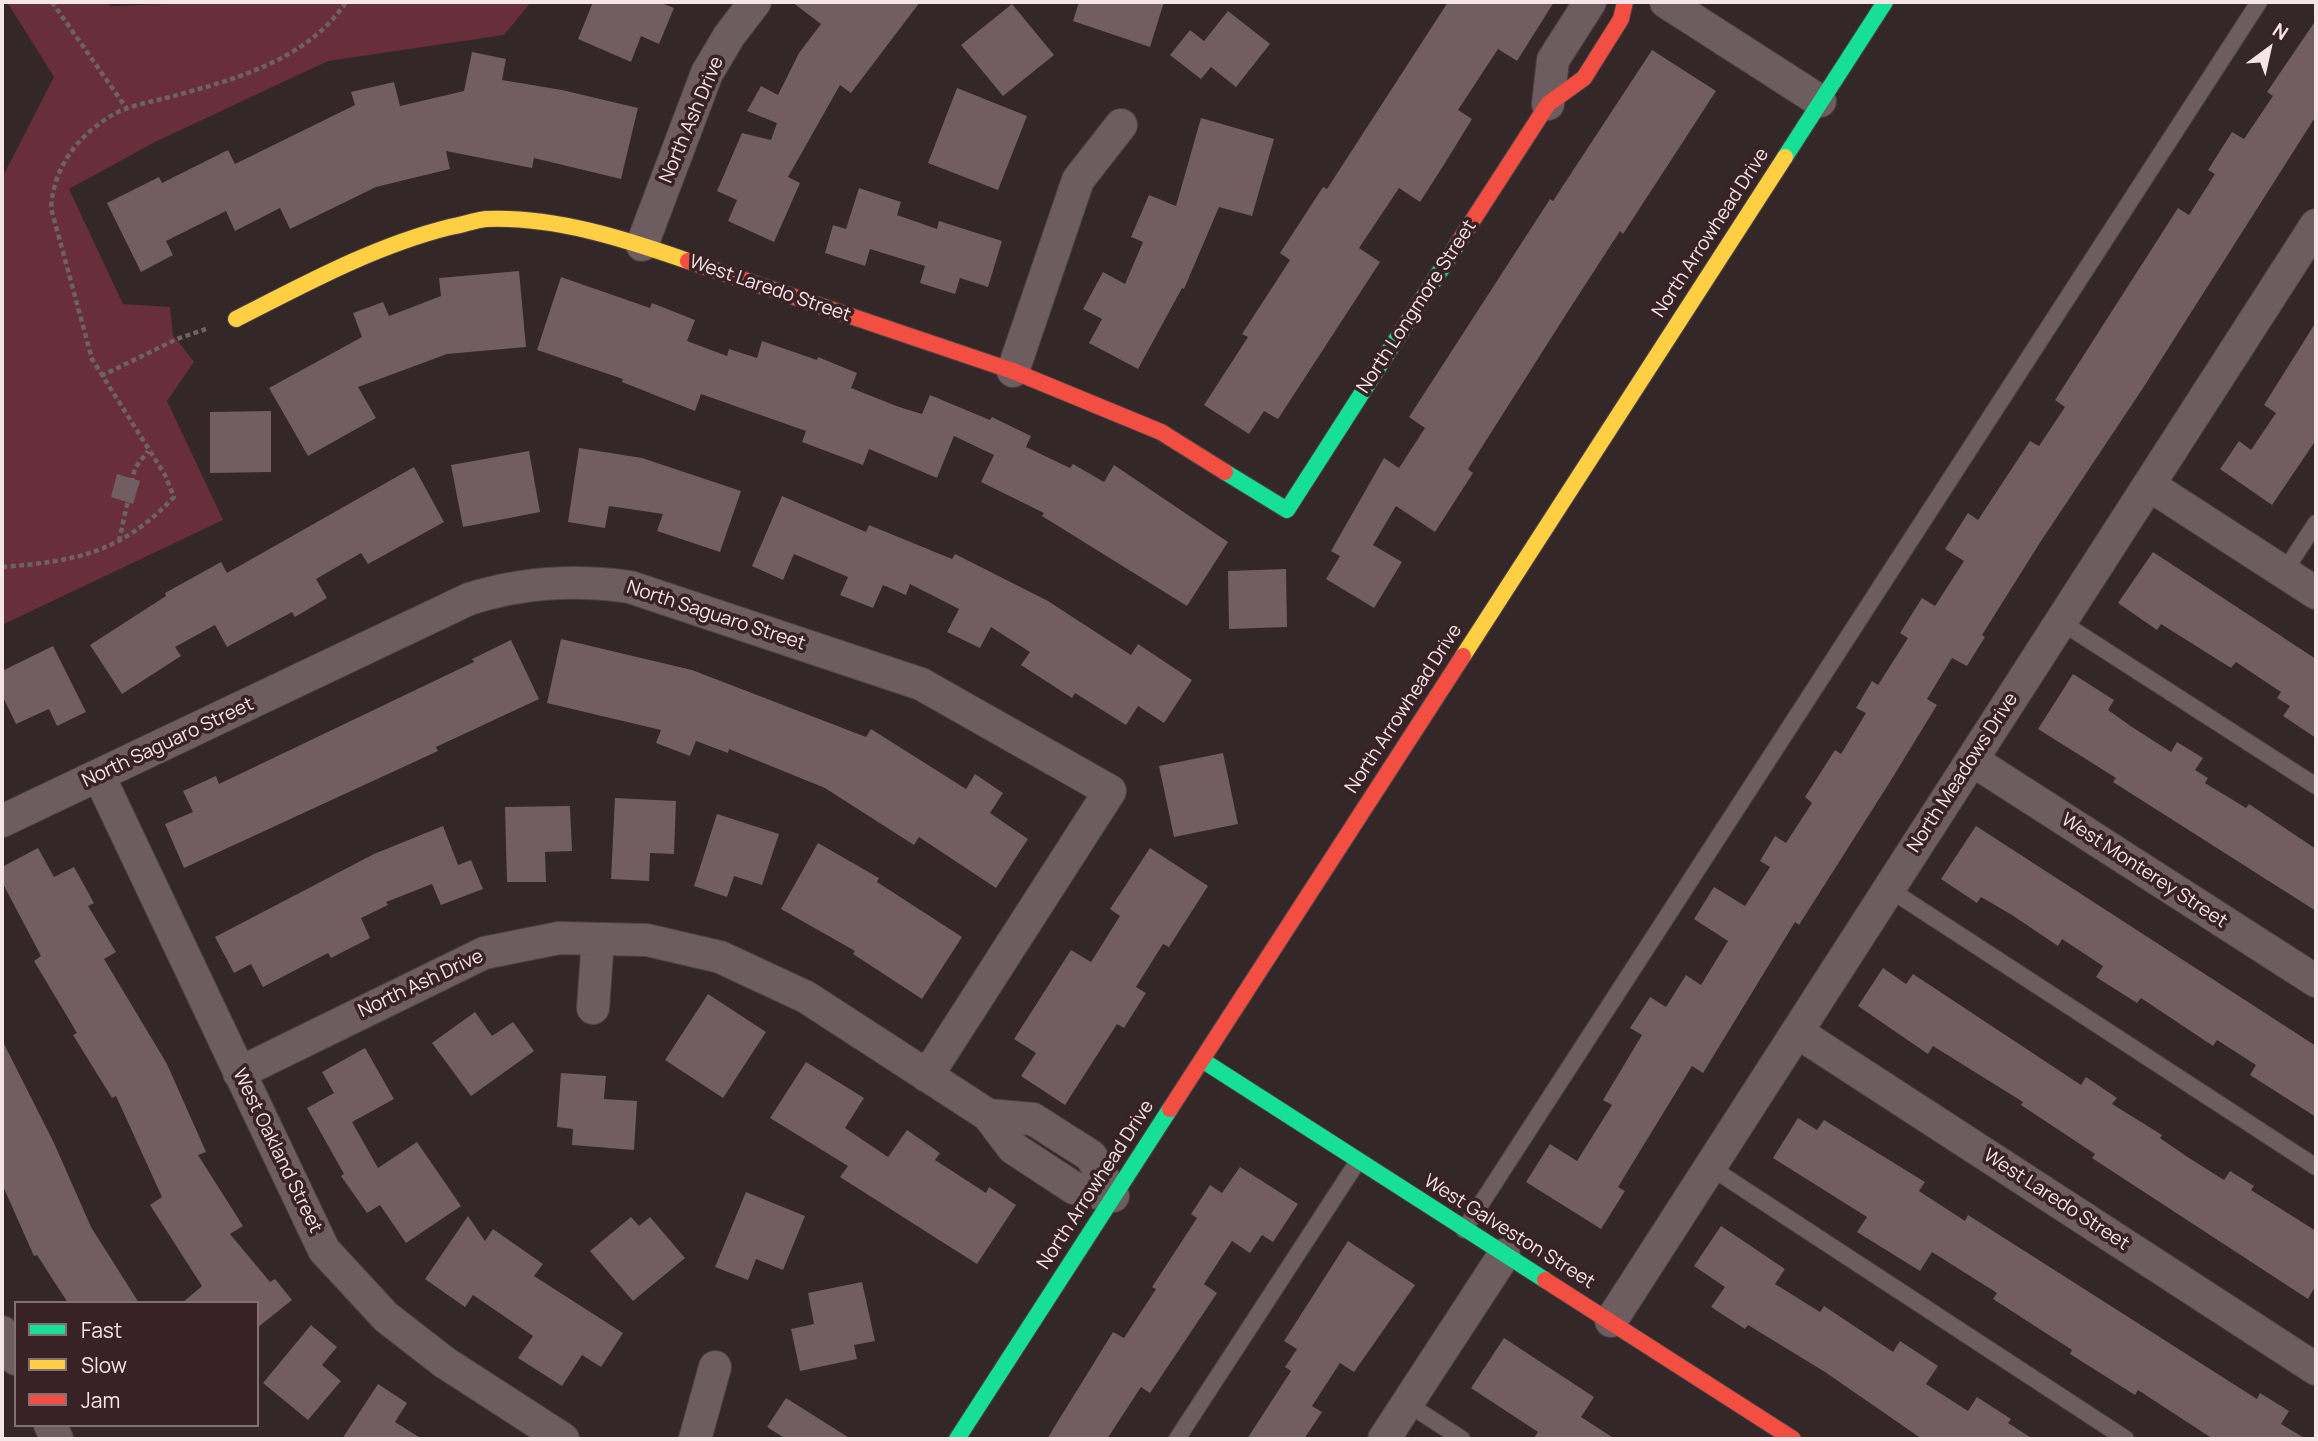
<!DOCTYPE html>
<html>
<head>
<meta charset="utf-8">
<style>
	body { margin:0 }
	#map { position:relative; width:2318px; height:1441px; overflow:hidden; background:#332728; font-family:Manrope,sans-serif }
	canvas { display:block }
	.frame { position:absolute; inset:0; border:4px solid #f6e5e7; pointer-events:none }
	.legend { position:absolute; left:14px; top:1301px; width:245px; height:126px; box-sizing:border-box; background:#382225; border:2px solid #847073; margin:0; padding:9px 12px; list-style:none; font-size:21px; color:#f6e5e7 }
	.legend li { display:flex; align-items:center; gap:14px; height:35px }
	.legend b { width:35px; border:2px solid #847073 }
	.north { position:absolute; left:2234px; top:14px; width:70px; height:70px; -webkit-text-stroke:5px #382225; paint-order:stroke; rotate:33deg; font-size:19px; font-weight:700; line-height:28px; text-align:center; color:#f6e5e7 }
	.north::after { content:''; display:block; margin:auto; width:24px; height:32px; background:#f6e5e7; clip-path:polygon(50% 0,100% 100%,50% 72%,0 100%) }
</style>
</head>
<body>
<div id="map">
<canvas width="2318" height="1441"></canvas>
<div class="frame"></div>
<ul class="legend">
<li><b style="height:9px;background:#16e098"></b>Fast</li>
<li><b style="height:9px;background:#ffcf43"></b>Slow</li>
<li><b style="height:9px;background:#f24e42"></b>Jam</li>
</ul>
<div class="north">N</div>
</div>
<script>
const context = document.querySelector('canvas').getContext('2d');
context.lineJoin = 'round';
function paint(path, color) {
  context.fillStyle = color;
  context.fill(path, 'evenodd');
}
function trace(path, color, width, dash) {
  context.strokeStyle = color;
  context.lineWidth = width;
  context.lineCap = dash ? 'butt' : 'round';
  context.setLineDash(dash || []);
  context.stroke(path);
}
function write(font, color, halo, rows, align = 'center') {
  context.font = font + ' Manrope,sans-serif';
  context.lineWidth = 7;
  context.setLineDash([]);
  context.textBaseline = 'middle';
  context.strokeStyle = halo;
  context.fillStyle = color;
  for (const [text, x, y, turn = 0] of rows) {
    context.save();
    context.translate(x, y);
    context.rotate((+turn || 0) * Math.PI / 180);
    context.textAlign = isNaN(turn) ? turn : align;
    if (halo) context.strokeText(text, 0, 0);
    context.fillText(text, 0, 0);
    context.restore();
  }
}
const green = new Path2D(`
	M7 2H106L111 6 225 2H531L504 35 328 61 153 143 69 189 123 304 170 307 173 335 194 362 167 401 223 520 2 625V178L54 77Z`);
const building = new Path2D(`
	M593 2H659L674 8 659 44 641 36 631 62 578 39Z
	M792 2H920L851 93 840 85 788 177 800 183 774 242 728 221 737 200 717 191 742 133 771 140 777 123 747 111 761 86 778 95 799 53 821 24Z
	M1079 2H1164L1150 47 1073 21Z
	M1448 2H1554L1517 61 1498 49 1458 110 1472 119 1445 163 1420 202 1399 188 1359 248 1380 262 1278 419 1264 411 1249 434 1204 405 1248 337 1242 334 1290 260 1280 253 1323 187 1327 189Z
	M1012 4 1054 55 1003 96 961 45Z
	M1228 11 1270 44 1236 87 1211 67 1201 79 1170 55 1190 30 1204 41Z
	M2316 20V116L2143 388 2041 541 1982 635 1985 637 1967 666 1952 658 1927 699 1937 705 1888 785 1799 925 1795 922 1703 1073 1692 1066 1618 1187 1625 1191 1601 1229 1526 1182 1550 1144 1577 1161 1612 1105 1603 1100 1642 1035 1630 1028 1650 997 1666 1007 1686 975 1701 985 1728 941 1694 919 1714 887 1745 906 1770 867 1760 861 1775 836 1786 843 1812 803 1805 797 1835 750 1841 754 1866 713 1856 708 1872 681 1878 685 1908 638 1900 633 1922 598 1935 606 1964 561 1945 549 1968 513 1978 520 2030 441 2039 446 2065 407 2055 400 2178 208 2189 215 2215 174 2208 170 2232 132 2244 139 2273 96 2267 92Z
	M1652 50 1716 91 1623 234 1620 231 1565 316 1468 469 1473 473 1435 532 1396 506 1373 545 1402 562 1374 608 1326 579 1340 556 1331 551 1384 458 1399 468 1425 428 1409 417 1550 199 1553 201Z
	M472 52 506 59 502 80 562 90 638 108 621 179 534 158 532 168 446 151 450 169 376 187 290 229 280 208 235 231 226 211 166 241 173 255 141 272 107 203 159 177 162 183 228 150 235 164 355 105 351 92 394 82 400 106 464 91Z
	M957 88 1027 116 998 190 928 163Z
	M1201 118 1274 139 1252 216 1219 207 1184 289 1182 288 1138 369 1089 343 1102 319 1083 309 1103 272 1125 284 1143 242 1131 237 1149 195 1176 206Z
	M859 188 901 202 897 215 937 229 939 221 1002 241 988 287 960 278 955 294 920 283 925 266 870 249 865 266 825 253 833 225 846 229Z
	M519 271 526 347 447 354 358 387 376 418 308 456 269 388 362 337 353 313 383 302 389 316 441 296 439 278Z
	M561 277 650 308 652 303 695 320 687 341 727 356 729 349 757 358 762 341 817 360 818 357 857 373 851 388 899 407 922 414 930 395 990 420 992 417 1031 436 1026 447 1070 468 1073 464 1104 482 1114 465 1228 542 1187 606 1042 516 1044 513 981 482 994 455 954 436 937 478 869 449 863 465 802 442 806 431 701 394 695 411 622 382 623 379 537 350Z
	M2316 322V440L2272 505 2220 469 2239 441 2251 450 2276 413 2264 405Z
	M271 411V472L210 473V412Z
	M579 448 642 458 741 491 720 552 657 531 663 514 609 506 605 528 568 522Z
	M529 451 540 512 463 527 451 465Z
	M414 467 444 522 368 564 361 553 316 579 327 598 295 617 292 612 227 647 215 625 175 647 181 656 122 694 90 645 166 596 165 593 221 562 227 573Z
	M117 474 140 481 133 504 111 497Z
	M782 496 866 532 869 525 952 559 955 554 1048 601 1131 655 1138 644 1192 680 1164 723 1138 706 1126 725 1075 693 1072 698 1021 665 1030 652 991 627 980 648 947 632 959 609 910 584 906 595 883 585 873 608 840 595 848 577 794 554 783 580 752 566Z
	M2153 552 2316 659V738L2283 716 2290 706 2277 698 2281 692 2236 662 2231 668 2161 624 2157 630 2118 603Z
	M1286 569 1287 627 1229 629 1228 571Z
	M561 639 692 670 866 737 871 729 966 789 975 774 1003 793 990 813 1028 839 996 888 919 837 914 845 825 788 729 749 728 753 696 741 690 756 656 743 661 730 547 703Z
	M511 640 539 699 436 747 438 751 184 868 165 824 193 812 183 791 216 776 219 784 474 662 472 659Z
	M53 646 86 712 57 726 49 709 16 724 2 695V671Z
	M2073 674 2114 700 2108 710 2132 727 2171 752 2177 742 2203 758 2195 770 2208 778 2205 783 2246 808 2249 804 2316 849V911L2113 782 2116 778 2038 729Z
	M1223 753 1238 824 1174 837 1159 766Z
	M615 798 676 801 674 854 650 853 649 881 611 879Z
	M570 806 572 851 545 852 546 882H507L505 807Z
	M717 814 779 834 762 885 734 876 727 897 694 886Z
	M443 826 458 865 471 860 483 889 441 905 432 884 386 902 388 905 361 918 370 938 331 958 328 953 263 987 251 964 234 973 215 937 374 854Z
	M1976 826 2316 1046V1117L2250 1075 2256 1065 2217 1040 2213 1046 2141 998 2137 1003 2096 977 2103 966 2062 939 2058 946 2012 915 1981 897 1977 903 1941 879Z
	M818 843 879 878 877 882 962 937 922 999 853 954 855 951 781 909Z
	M38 848 54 877 74 867 94 903 88 906 116 952 104 959 167 1064 206 1152 198 1155 243 1226 230 1234 270 1282 275 1279 292 1300 257 1328V1303H182L202 1286 150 1205 162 1197 116 1096 112 1098 73 1035 77 1033 34 961 41 956 2 882V867Z
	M1150 848 1208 886 1169 947 1163 944 1136 987 1146 993 1124 1028 1117 1024 1065 1105 1021 1076 1036 1053 1014 1039 1071 950 1091 962 1120 916 1110 909Z
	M1883 968 1906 984 1913 974 2081 1085 2086 1077 2117 1098 2112 1104 2162 1135 2160 1138 2186 1156 2224 1180 2230 1171 2254 1186 2251 1190 2316 1231V1285L2308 1299 2092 1158 2095 1154 2021 1105 2023 1102 1933 1046 1928 1054 1858 1006Z
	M708 994 766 1032 723 1098 665 1060Z
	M475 1012 492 1036 513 1022 534 1051 471 1096 432 1043Z
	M2 1040 54 1143 91 1227 139 1303H68L37 1255 34 1256 2 1184Z
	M365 1048 394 1099 352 1122 378 1168 417 1142 461 1206 406 1243 380 1205 367 1213 341 1176 344 1174 307 1108 334 1093 322 1072Z
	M806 1062 864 1098 845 1128 888 1157 907 1130 940 1153 935 1160 986 1193 989 1187 1016 1205 977 1264 840 1177 848 1166 770 1118Z
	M561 1073 606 1076 604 1099 637 1101 634 1150 572 1145 573 1129 557 1127Z
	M1798 1118 1817 1130 1824 1120 1925 1182 1919 1191 1965 1221 1968 1215 2257 1399 2260 1393 2289 1411 2281 1424 2306 1439H2213L2138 1390 2135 1395 2070 1354 2072 1350 1993 1299 1997 1293 1932 1252 1920 1271 1857 1232 1867 1217 1773 1158Z
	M1240 1167 1298 1204 1273 1242 1262 1235 1250 1253 1232 1241 1204 1284 1217 1293 1150 1393 1141 1387 1107 1439H1047L1113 1332 1124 1338 1156 1289 1152 1287 1197 1218 1191 1214 1210 1185 1222 1193Z
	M746 1192 805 1216 783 1270 756 1259 748 1280 715 1267Z
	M468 1216 485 1241 493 1229 543 1264 534 1276 623 1333 601 1367 582 1355 562 1386 518 1358 533 1336 473 1295 465 1307 425 1279Z
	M631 1217 639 1226 650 1217 685 1258 633 1301 590 1251Z
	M1721 1226 1785 1269 1775 1284 1820 1312 1824 1306 1893 1352 1900 1341 1938 1366 1926 1384 1968 1411 1977 1397 2011 1419 2008 1423 2033 1439H1922L1825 1372 1748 1325 1745 1329 1711 1307 1725 1287 1694 1266Z
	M1348 1241 1415 1285 1354 1372 1340 1363 1312 1406 1322 1412 1304 1439H1247L1291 1371 1285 1367 1297 1349 1284 1341Z
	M862 1282 875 1341 854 1345 857 1359 800 1371 791 1329 814 1324 808 1293Z
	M311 1325 337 1347 322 1365 341 1381 308 1420 263 1383Z
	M1504 1338 1594 1397 1581 1417 1615 1439H1533L1538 1432 1471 1388Z
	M378 1384 407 1403 395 1422 422 1439H342Z
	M786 1398 851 1439H786L767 1427Z`);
const path = new Path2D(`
	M52 2 127 109
	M101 376 177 339 206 329
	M119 541 135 468 148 451
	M2 567C77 561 121 553 174 497L165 475 92 359 51 208C54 168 75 139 109 117 126 106 150 102 170 97 233 80 308 60 346 2`);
const lane = new Path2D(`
	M2284 572 2316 523
	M2061 622 2316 786
	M1889 889 2316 1167
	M1710 1167 2126 1439
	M1464 1230 2259 2
	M1408 1404 1462 1439
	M1177 1439 1358 1161`);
const street = new Path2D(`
	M1666 2 1820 101
	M1548 104 1553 60 1590 2
	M642 245 707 73 729 36 755 2
	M1013 371 1078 180 1121 125
	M2149 485 2316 593
	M1972 760 2316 981
	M99 776 324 1250 386 1317 444 1362 563 1439
	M2 821 469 599C523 582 574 579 630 587L921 684 1110 791 927 1076
	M593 1008 598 939
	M1797 1032 2316 1369
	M239 1073 484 953 559 938 647 940 720 957 806 997 988 1115 1013 1148 1074 1188 1113 1196
	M988 1115 1033 1119 1091 1156 1113 1196
	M1611 1321 2316 225
	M2 1332 16 1359
	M50 1425 57 1439
	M695 1439 715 1367
	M1384 1439 1504 1255`);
const fast = new Path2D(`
	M1785 157 1885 2
	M1225 472 1287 510 1460 240
	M1202 1060 1545 1280
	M957 1439 1170 1109`);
const slow = new Path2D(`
	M236 319C305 284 374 246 450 227 462 225 475 220 486 219 554 216 625 239 688 261
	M1463 656 1785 157`);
const jam = new Path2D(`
	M1460 240 1548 104 1584 78 1621 19 1625 2
	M688 261 1013 371 1161 432 1225 472
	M1170 1109 1463 656
	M1545 1280 1793 1439`);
const streetNames = [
	["North Ash Drive",692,120,-67],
	["North Arrowhead Drive",1711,233,-57],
	["West Laredo Street",770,289,19],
	["North Longmore Street",1417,307,-57],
	["North Saguaro Street",716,616,18],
	["North Arrowhead Drive",1404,709,-57],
	["North Saguaro Street",168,743,-25],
	["North Meadows Drive",1963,773,-57],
	["West Monterey Street",2144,871,33],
	["North Ash Drive",421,984,-25],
	["West Oakland Street",277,1151,64],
	["North Arrowhead Drive",1096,1185,-57],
	["West Laredo Street",2056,1200,33],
	["West Galveston Street",1509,1232,32]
];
paint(green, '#682e39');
paint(building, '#725d61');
trace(lane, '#4d4244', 18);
trace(street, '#4d4244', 34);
trace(fast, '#4d4244', 18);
trace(slow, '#4d4244', 18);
trace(jam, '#4d4244', 18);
trace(path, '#6e6163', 4.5, [5, 3.5]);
trace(lane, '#6e5d60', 16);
trace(street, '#6e5d60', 32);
trace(fast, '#16e098', 16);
trace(slow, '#ffcf43', 16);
trace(jam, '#f24e42', 16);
write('19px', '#f6e5e7', '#382225', streetNames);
</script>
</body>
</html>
